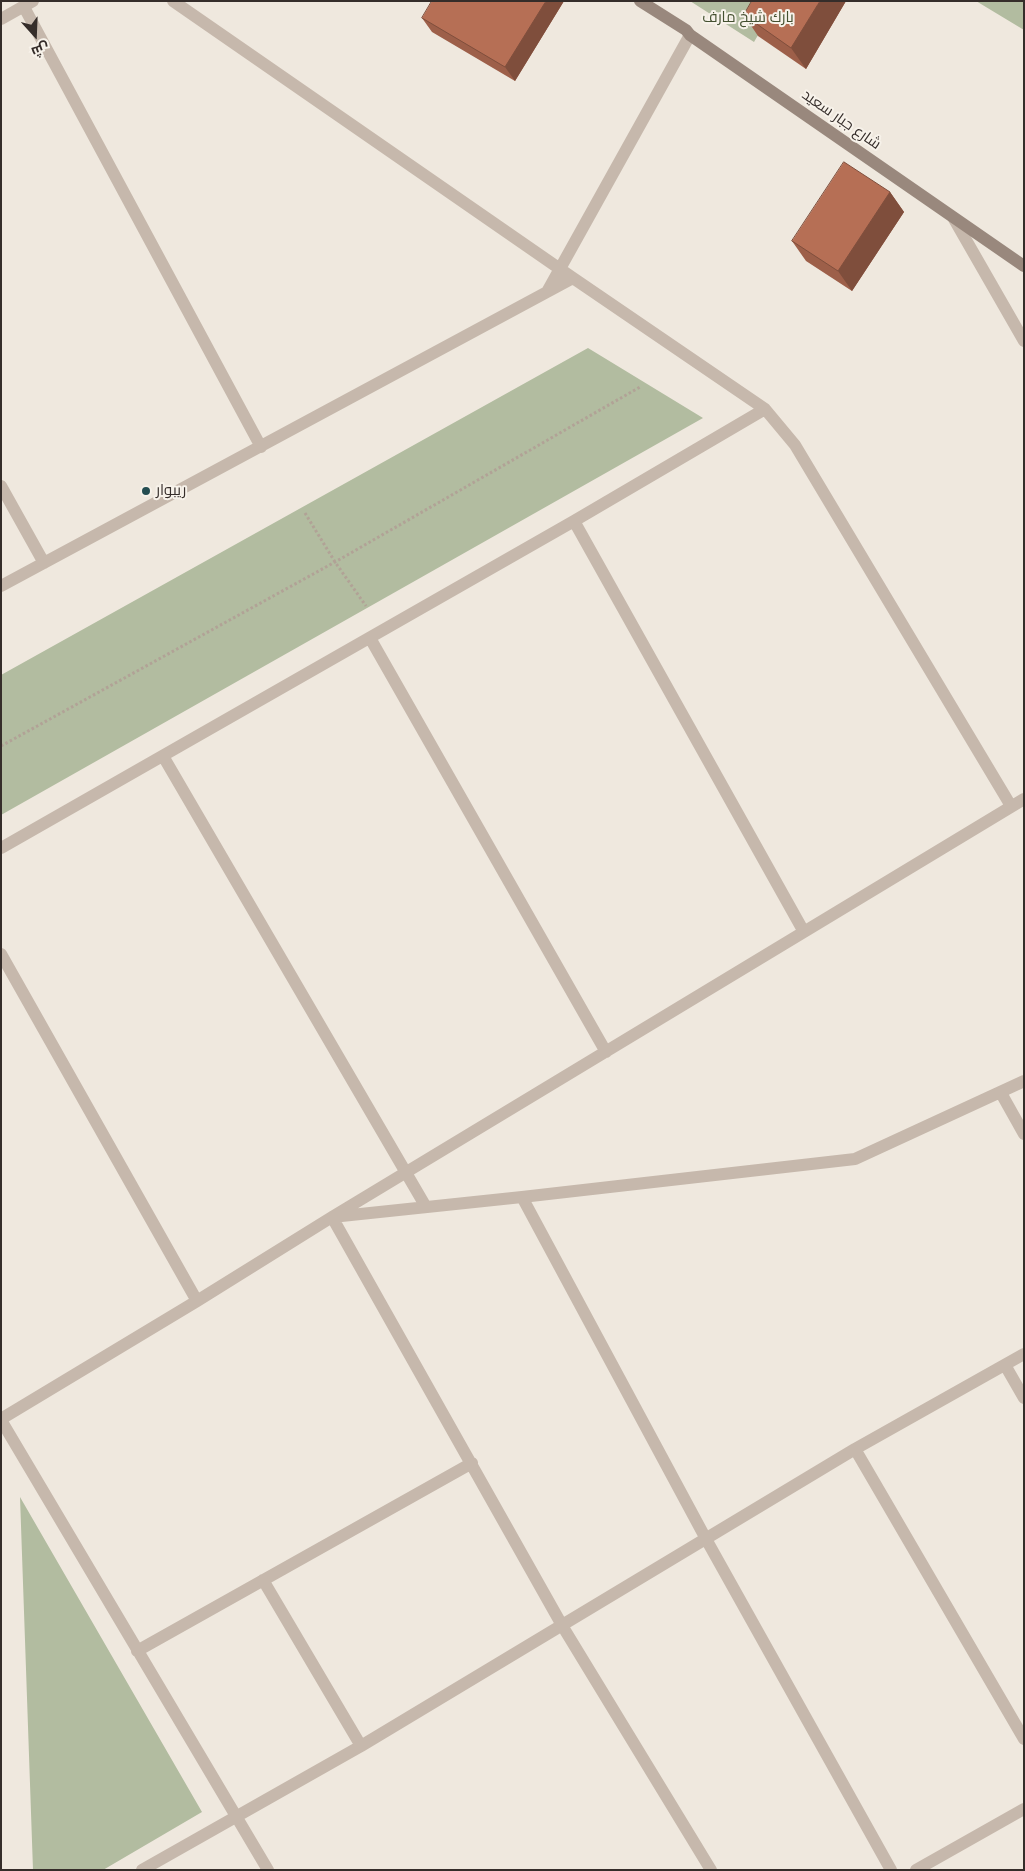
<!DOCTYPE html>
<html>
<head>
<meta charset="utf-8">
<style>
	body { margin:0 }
	#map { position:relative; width:1025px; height:1871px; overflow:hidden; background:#efe8de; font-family:"Varela Round",Cairo,sans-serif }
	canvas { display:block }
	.frame { position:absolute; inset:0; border:2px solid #352d2a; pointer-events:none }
	.north { position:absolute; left:10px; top:10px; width:50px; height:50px; -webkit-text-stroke:4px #f7f2ea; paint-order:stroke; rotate:160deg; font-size:14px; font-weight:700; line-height:20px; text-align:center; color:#352d2a }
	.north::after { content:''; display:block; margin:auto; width:18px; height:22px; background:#352d2a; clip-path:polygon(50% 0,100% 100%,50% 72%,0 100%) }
</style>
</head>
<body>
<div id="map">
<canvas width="1025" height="1871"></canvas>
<div class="frame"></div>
<div class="north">ش</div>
</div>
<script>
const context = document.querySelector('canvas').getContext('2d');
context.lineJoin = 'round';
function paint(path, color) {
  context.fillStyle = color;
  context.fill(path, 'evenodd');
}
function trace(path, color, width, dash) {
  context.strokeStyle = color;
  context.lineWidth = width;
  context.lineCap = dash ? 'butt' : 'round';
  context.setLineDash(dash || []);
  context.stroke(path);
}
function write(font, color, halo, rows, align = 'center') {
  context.font = font + ' "Varela Round",Cairo,sans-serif';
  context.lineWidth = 4;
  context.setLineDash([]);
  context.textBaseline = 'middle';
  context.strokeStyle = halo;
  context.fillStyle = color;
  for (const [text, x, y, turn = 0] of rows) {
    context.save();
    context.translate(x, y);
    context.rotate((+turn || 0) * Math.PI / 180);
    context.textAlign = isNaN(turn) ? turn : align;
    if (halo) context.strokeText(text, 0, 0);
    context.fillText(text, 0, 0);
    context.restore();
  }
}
const green = new Path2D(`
	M690 1H778L754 42Z
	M976 1H1024V30Z
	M588 348 703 418 1 815V675Z
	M20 1497 202 1812 103 1870H33Z`);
const path = new Path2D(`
	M305 513 335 562 366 606
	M1 746 335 562 640 387`);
const street = new Path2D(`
	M173 1 573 278 765 409 795 445 1011 806
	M24 7 261 447
	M1 19 33 1
	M954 219 1024 341
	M547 292 690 35
	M1 486 44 563
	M574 521 804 932
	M1 586 573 278
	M370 638 606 1052
	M163 756 426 1207
	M1 848 574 521 765 409
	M1 954 197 1301
	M1001 1093 1024 1134
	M522 1197 706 1539 891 1870
	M1005 1365 1024 1398
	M1 1419 197 1301 332 1217 1024 799
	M1 1420 268 1870
	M855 1449 1024 1739
	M263 1580 361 1746
	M137 1651 472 1463
	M142 1870 361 1746 855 1449 1024 1354
	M711 1870 563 1627 332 1217 522 1197 855 1159 1024 1081
	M916 1870 1024 1809`);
const secondary = new Path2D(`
	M640 1 686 30 690 35 1024 266`);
const wall = new Path2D(`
	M564 1 515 81 432 32 422 18Z
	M846 1 806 69 758 36 744 15Z
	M890 192 904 212 852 291 806 261 792 241Z`);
const shadedWall = new Path2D(`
	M546 1H564L515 81 505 67Z
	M820 1H846L806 69 791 48Z
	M890 192 904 212 852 291 838 271Z`);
const building = new Path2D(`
	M432 1H546L505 67 422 18Z
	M752 1H820L791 48 744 15Z
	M844 162 890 192 838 271 792 241Z`);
const markers = [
	[146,491,5,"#244d51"]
];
const parkNames = [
	["بارك شيخ مارف",748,18]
];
const streetNames = [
	["شارع جبار سعيد",841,120,35]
];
const poiNames = [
	["ريبوار",156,491]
];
paint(green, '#b2bca0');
trace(path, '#b1a296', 3, [2.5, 2.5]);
trace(street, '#c6b8ac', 12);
trace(secondary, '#99887d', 12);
paint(wall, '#9d5f49');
paint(shadedWall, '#7f4e3c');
paint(building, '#b66f55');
trace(building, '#7f4e3c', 1);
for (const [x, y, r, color] of markers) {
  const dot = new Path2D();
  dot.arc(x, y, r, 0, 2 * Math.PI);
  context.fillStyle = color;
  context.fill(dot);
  trace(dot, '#f7f2ea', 2);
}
write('15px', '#445030', '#f7f2ea', parkNames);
write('15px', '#352d2a', '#f7f2ea', streetNames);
write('15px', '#352d2a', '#f7f2ea', poiNames, 'left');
</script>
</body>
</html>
